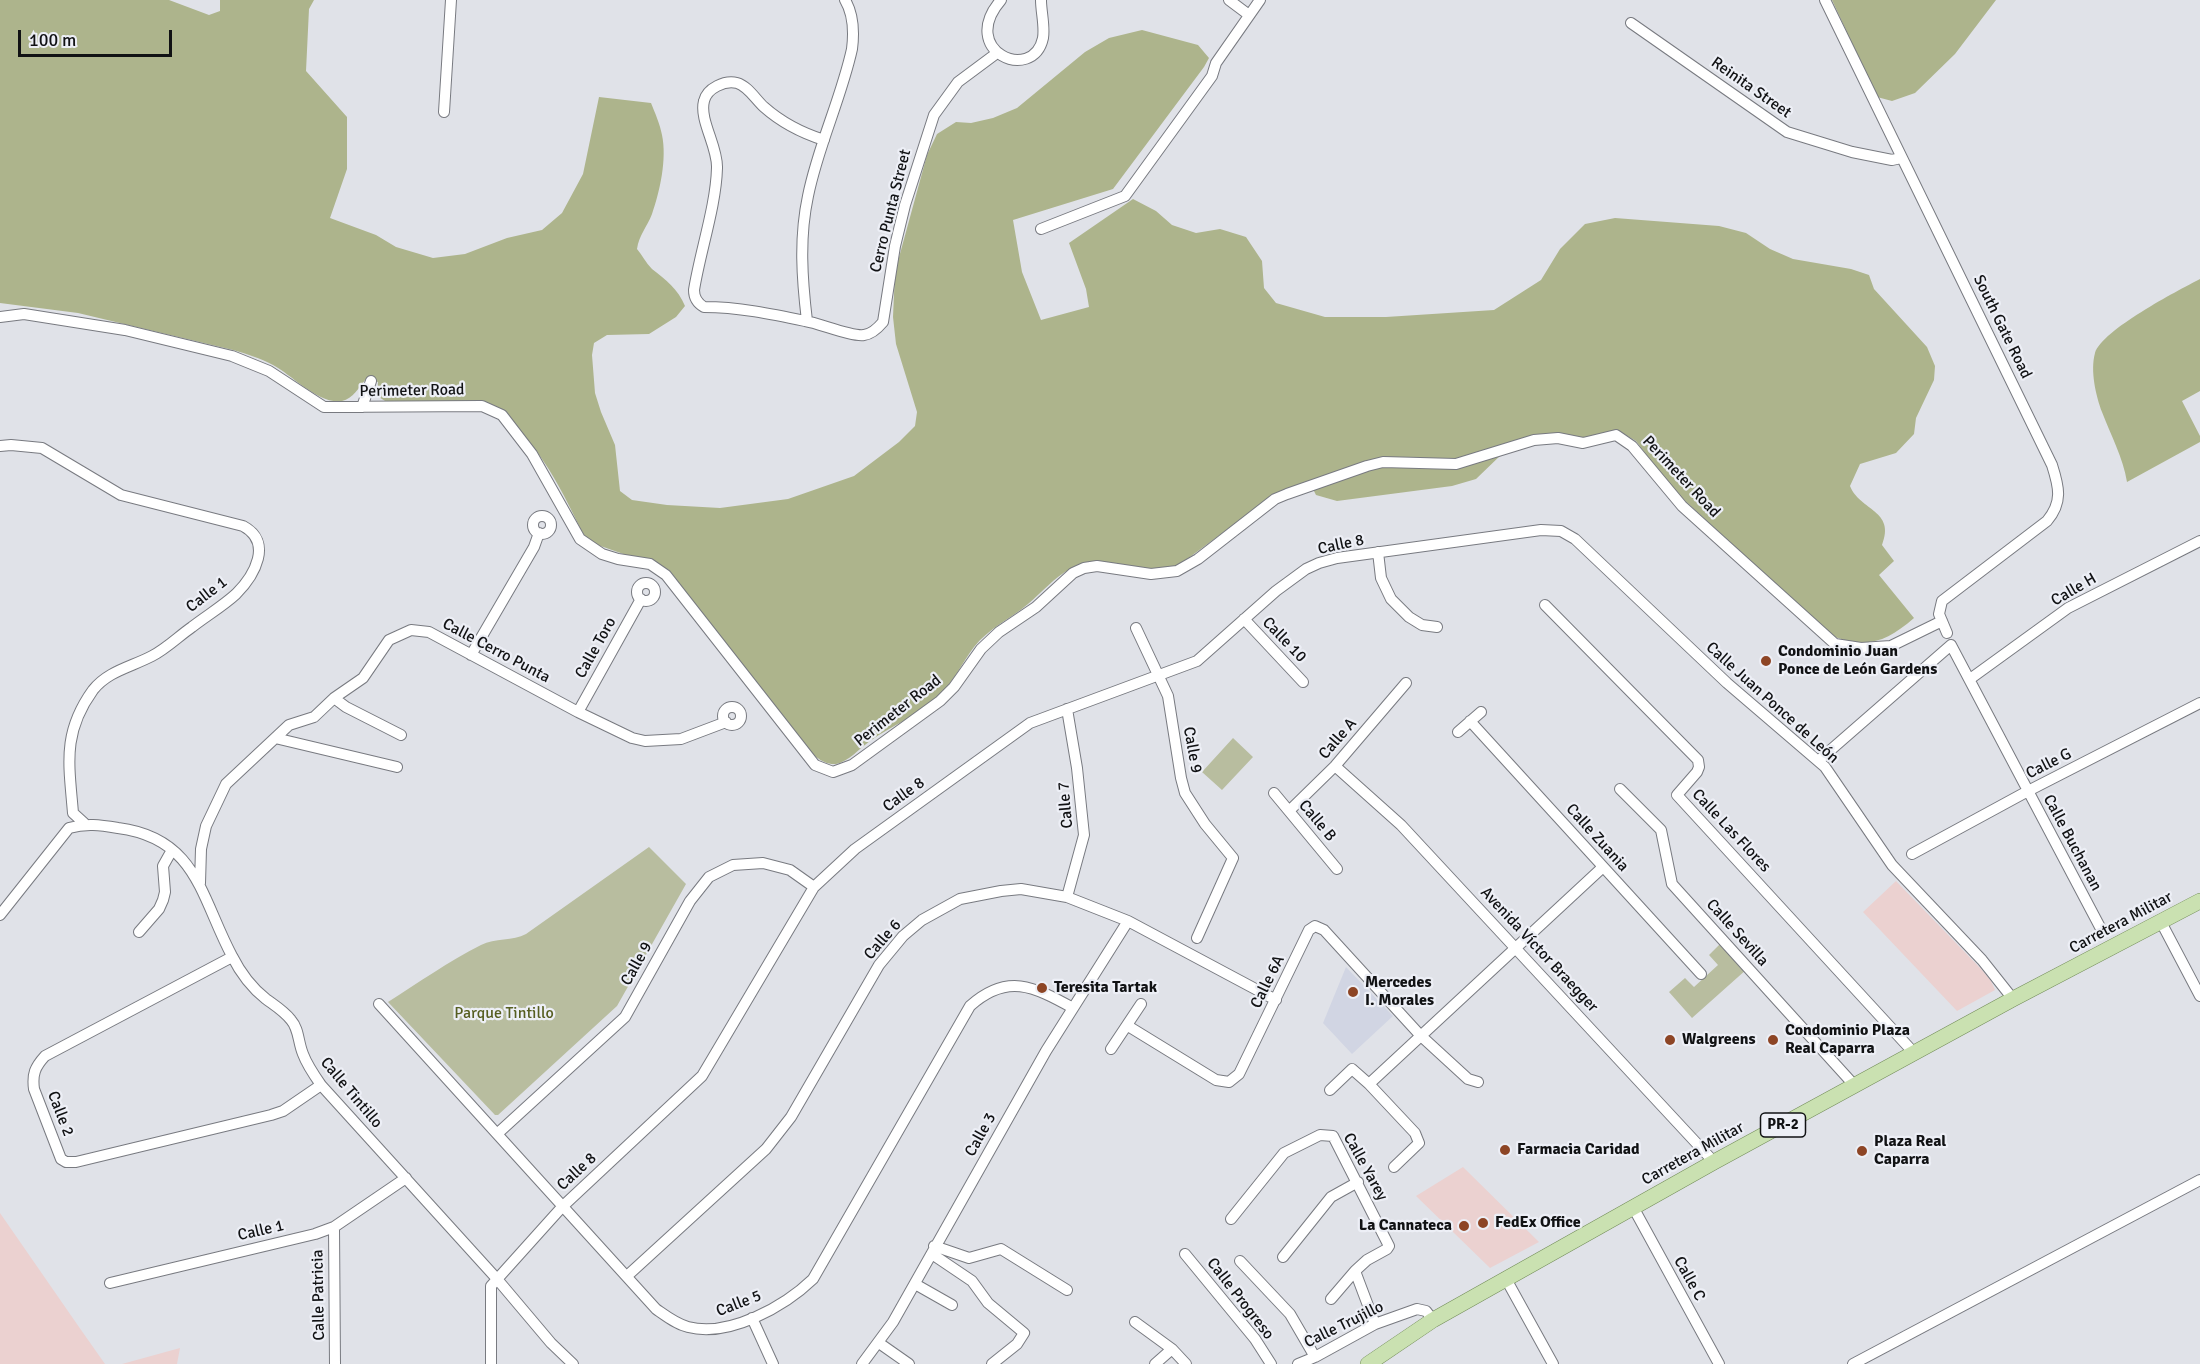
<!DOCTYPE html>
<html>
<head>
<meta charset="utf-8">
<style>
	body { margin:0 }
	#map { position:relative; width:2200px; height:1364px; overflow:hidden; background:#e0e2e8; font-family:Signika,sans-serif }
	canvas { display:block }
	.scale { position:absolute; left:18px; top:30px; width:154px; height:27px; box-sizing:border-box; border:3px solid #111214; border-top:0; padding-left:8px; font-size:18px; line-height:21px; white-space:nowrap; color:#111214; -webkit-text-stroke:4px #edeff6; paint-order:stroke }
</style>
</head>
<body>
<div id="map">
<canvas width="2200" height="1364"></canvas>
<div class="scale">100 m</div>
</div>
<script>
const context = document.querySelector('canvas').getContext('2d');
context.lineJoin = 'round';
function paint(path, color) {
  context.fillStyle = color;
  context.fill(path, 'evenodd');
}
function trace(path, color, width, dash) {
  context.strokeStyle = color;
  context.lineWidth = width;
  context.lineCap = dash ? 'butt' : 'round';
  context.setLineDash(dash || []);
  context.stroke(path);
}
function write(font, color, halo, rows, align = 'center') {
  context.font = font + ' Signika,sans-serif';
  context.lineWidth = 4.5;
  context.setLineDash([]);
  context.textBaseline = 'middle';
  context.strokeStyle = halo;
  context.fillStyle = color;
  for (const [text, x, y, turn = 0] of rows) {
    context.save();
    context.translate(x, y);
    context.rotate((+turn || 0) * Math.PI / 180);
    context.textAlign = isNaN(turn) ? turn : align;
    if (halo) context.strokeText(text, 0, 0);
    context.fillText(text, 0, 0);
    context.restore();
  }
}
const commercial = new Path2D(`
	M1896 881 1982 970 1991 981 1995 990 1957 1011 1863 912Z
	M1463 1167 1539 1242 1490 1268 1416 1196Z
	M0 1213 79 1327 105 1364H0Z
	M180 1348 177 1364H122Z`);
const built = new Path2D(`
	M1346 967 1393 1016 1352 1054 1323 1023Z`);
const green = new Path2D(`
	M1233 738 1253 757 1222 790 1202 772Z
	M649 847 686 884 617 1006 498 1115H495L388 1002C418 983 449 961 481 945 495 938 513 941 526 934Z
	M1722 942 1747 969 1692 1018 1669 992 1685 978 1694 987 1718 965 1709 955Z`);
const forest = new Path2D(`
	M0 0H169L209 15 220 11V0H314L309 9 306 71 347 117V169L330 218 376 235 396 247 433 258 465 254 507 238 542 230 562 213 583 174 599 97 651 103C655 113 660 124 662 135 667 159 660 191 652 214 647 227 639 235 637 249 642 255 646 263 652 269 666 280 678 289 685 306L676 317 649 334 607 335 594 343 592 355 595 393 601 412 615 445 620 491 632 500 667 505 720 508 788 499 854 476 899 442 915 426 917 412 896 344 893 317 895 272 927 155 937 134 956 122 971 123 993 118 1017 108 1085 52 1109 38 1142 30 1198 45 1209 58 1204 67 1113 189 1013 220 1022 272 1041 320 1089 307 1086 289 1069 243 1133 199 1156 211 1172 225 1196 233 1220 229 1246 237 1262 261 1264 288 1276 303 1325 317H1386L1494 310 1541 280 1560 249 1585 224 1615 218 1719 226 1746 233 1770 249 1793 259 1851 269 1869 275 1874 289 1927 347 1935 366 1934 380 1916 418 1914 434 1896 453 1860 464 1850 486C1860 511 1896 510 1882 545L1894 561 1879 575 1914 618C1886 642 1868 649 1832 636L1669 486 1636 441 1624 434 1580 443 1533 444 1503 453 1476 479 1452 486 1337 501 1316 495 1309 481 1275 494 1175 568 1070 569C1054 578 1042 592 1028 604 1010 619 989 628 974 647 962 663 954 681 939 696 920 715 892 725 870 741 860 748 848 762 836 764 821 765 812 753 802 743L669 570 592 543 584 535C560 488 533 424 479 408 451 400 398 417 377 395L378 382 366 379C359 387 353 399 342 401 319 405 292 375 273 365 260 358 247 354 233 350L78 313 0 303Z
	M1832 0H1996L1955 54 1915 93 1892 101 1877 97Z
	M2200 279V391L2182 401 2200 436V442L2127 482C2123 457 2111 436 2102 412 2096 396 2090 371 2095 353 2102 330 2177 291 2200 279Z`);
const street = new Path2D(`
	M1001 0C957 51 1033 84 1043 38 1045 26 1041 12 1041 0
	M1229 0 1249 15
	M1825 0 2052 465C2059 487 2063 502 2047 521L1942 601 1939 614 1947 633
	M1631 23 1787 132 1852 152 1892 160 1901 158
	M444 112 451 0
	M824 140C802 133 782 123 764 107 756 100 748 86 737 83 725 80 707 88 704 101 699 120 718 147 717 168 716 206 700 252 694 290 694 298 697 303 704 307 738 307 772 314 805 321 819 323 852 337 864 335 872 334 878 328 883 322L895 246 905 205 934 115 958 82 997 53
	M1041 229 1125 196 1212 76 1216 63 1260 0
	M0 317 24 314 125 330 232 356 269 371 324 407 482 406 502 415 532 454 580 539 602 554 618 559 650 564 666 575 815 765 833 772 852 765 940 701 954 687 981 649 999 632 1036 607 1073 573 1084 568 1097 566 1151 574 1177 571 1198 559 1275 499 1287 494 1367 466 1383 462 1456 464 1534 440 1558 438 1583 443 1616 435 1632 446 1682 506 1835 644 1861 648 1891 646 1942 621
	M807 321C802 279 799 238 808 196 818 146 841 99 852 49 854 33 854 15 845 0
	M362 407 371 381
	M0 446 11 445 42 448 121 495 243 526C273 542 255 575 236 594 223 606 206 616 192 627 179 636 166 649 152 656 131 667 108 671 93 690 62 733 69 764 73 813L84 823
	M533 525a9 9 0 1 1 18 0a9 9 0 1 1-18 0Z
	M1378 552 1381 578 1391 599 1409 617 1422 625 1437 627
	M637 592a9 9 0 1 1 18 0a9 9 0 1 1-18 0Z
	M1545 605 1698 760 1699 767 1697 772 1677 795 1915 1054
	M1244 619 1303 682
	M1136 628 1168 696 1181 778 1185 793 1205 824 1233 858 1197 938
	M471 655 534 547 539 533
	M1970 679 2068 608 2200 541
	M334 698 346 707 401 735
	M723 716a9 9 0 1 1 18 0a9 9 0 1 1-18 0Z
	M578 712 641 599
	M1470 721 1701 974
	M1458 732 1481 712
	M275 738 397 767
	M1818 761 1951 645 2100 927
	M1335 766 1401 825 1714 1162
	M1620 789 1661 830 1672 884 1855 1086
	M1274 793 1337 869
	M1289 811 1335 766 1406 683
	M1912 854 2028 791 2200 703
	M200 883 201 849 206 826 226 784 289 725 314 717 334 698 363 678 389 640 411 630 429 632 578 712 632 738 645 741 681 739 726 722
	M1067 897 1084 835 1077 768 1067 709
	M0 915 69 828C86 823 100 825 118 828 197 838 201 898 232 956 240 972 252 988 266 999 274 1005 284 1011 291 1020 299 1029 298 1042 303 1054 307 1065 314 1075 321 1085L497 1279 551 1343 573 1364
	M2161 922 2200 996
	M139 932 159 909 163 900 165 892 163 866 172 850
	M232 957 45 1056C35 1067 32 1074 34 1089L61 1159 66 1162H76L271 1115 283 1111 321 1085
	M379 1004 656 1309C666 1316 676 1324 688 1327 729 1338 785 1306 813 1279L970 1006C1007 973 1033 986 1073 1008
	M1128 1026 1216 1080 1229 1082 1239 1074 1309 930 1315 926 1324 930 1420 1035 1468 1079 1478 1082
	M1111 1049 1141 1004
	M1369 1084 1603 867
	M1330 1090 1352 1069 1369 1084 1415 1133 1419 1143 1394 1167
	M497 1134 625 1017 690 901 709 877 733 865 763 863 790 870 814 887
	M1633 1207 1719 1364
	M1231 1219 1284 1153 1320 1135 1333 1136 1389 1246 1387 1249 1367 1260 1355 1271 1375 1324
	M334 1227 335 1364
	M934 1246 969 1258 1001 1249 1067 1290
	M932 1254 972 1281 988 1303 1024 1333 1017 1344 992 1364
	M1185 1254 1255 1339 1271 1364
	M1283 1257 1331 1197 1358 1182
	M1240 1261 1290 1314 1315 1357
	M627 1276 766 1149 791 1117 879 965 903 936 922 920 960 899 1001 891 1021 889 1067 897 1128 921 1276 1000
	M1506 1279 1553 1364
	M110 1283 315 1234 334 1227 406 1178
	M915 1284 952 1305
	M1331 1299 1355 1271
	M752 1318 773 1364
	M1135 1322 1172 1349 1186 1364
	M879 1343 909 1364
	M491 1364V1286L562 1207 702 1076 814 887 855 849 1030 723 1197 661 1276 591 1306 569 1319 563 1337 558 1541 530 1561 531 1575 539 1727 683 1825 767 1892 865 1982 960 2013 999
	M862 1364 893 1322 1046 1051 1128 921
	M1155 1364 1172 1349
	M1298 1364 1315 1357 1375 1324 1417 1309 1426 1311 1433 1320
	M1853 1364 2200 1180`);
const primary = new Path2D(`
	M1368 1364 1433 1320 1714 1162 2013 999 2200 901`);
const markers = [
	[1766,661,6,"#8d4525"],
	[1042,988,6,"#8d4525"],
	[1353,992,6,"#8d4525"],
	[1670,1040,6,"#8d4525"],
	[1773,1040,6,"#8d4525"],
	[1505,1150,6,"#8d4525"],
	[1862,1151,6,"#8d4525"],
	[1483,1223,6,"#8d4525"],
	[1464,1226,6,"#8d4525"]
];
const shields = [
	[1783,1125,45]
];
const shieldNames = [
	["PR-2",1783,1125]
];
const streetNames = [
	["Reinita Street",1751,88,35],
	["Cerro Punta Street",891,211,-76],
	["South Gate Road",2002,327,64],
	["Perimeter Road",412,391,-1],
	["Perimeter Road",1681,477,47],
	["Calle 8",1341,545,-12],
	["Calle H",2074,590,-30],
	["Calle 1",207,595,-38],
	["Calle 10",1284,640,46],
	["Calle Toro",596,648,-61],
	["Calle Cerro Punta",496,651,28],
	["Calle Juan Ponce de León",1772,703,42],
	["Perimeter Road",898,711,-38],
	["Calle A",1338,739,-49],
	["Calle 9",1192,750,80],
	["Calle G",2049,764,-27],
	["Calle 8",904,795,-36],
	["Calle 7",1066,805,-95],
	["Calle B",1317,821,50],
	["Calle Las Flores",1731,831,47],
	["Calle Zuania",1597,838,48],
	["Calle Buchanan",2072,843,62],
	["Carretera Militar",2121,923,-28],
	["Calle Sevilla",1737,933,48],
	["Calle 6",883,940,-49],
	["Avenida Víctor Braegger",1539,950,47],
	["Calle 9",637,964,-61],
	["Calle 6A",1268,982,-64],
	["Calle Tintillo",351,1093,50],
	["Calle 2",60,1114,69],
	["Calle 3",981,1135,-61],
	["Carretera Militar",1693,1154,-29],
	["Calle Yarey",1365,1167,61],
	["Calle 8",577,1172,-43],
	["Calle 1",261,1231,-13],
	["Calle C",1689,1279,61],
	["Calle Patricia",319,1295,-91],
	["Calle Progreso",1240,1299,52],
	["Calle 5",739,1304,-21],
	["Calle Trujillo",1344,1325,-26]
];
const poiNames = [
	["Condominio Juan",1778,652],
	["Ponce de León Gardens",1778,670],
	["Mercedes",1365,983],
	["I. Morales",1365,1001],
	["Teresita Tartak",1054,988],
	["Condominio Plaza",1785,1031],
	["Real Caparra",1785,1049],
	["Walgreens",1682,1040],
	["Plaza Real",1874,1142],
	["Caparra",1874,1160],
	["Farmacia Caridad",1517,1150],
	["FedEx Office",1495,1223],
	["La Cannateca",1452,1226,"right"]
];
const parkNames = [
	["Parque Tintillo",504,1014]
];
paint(commercial, '#ebd1d0');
paint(built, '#d1d5e3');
paint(green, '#b8bd9f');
paint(forest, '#adb48c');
trace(street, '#787a80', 12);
trace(primary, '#728c58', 16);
trace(street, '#fff', 10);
trace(primary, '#cae1b1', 15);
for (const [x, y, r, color] of markers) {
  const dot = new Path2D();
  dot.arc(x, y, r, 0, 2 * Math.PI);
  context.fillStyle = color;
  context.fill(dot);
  trace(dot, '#edeff6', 2);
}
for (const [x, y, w] of shields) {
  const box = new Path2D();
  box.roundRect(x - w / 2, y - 12, w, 24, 4.5);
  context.fillStyle = '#edeff6';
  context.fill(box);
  trace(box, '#111214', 1.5);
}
write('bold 15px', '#111214', null, shieldNames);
write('16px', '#111214', '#edeff6', streetNames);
write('bold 16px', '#111214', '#edeff6', poiNames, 'left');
write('16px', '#565e20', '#edeff6', parkNames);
</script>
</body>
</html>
